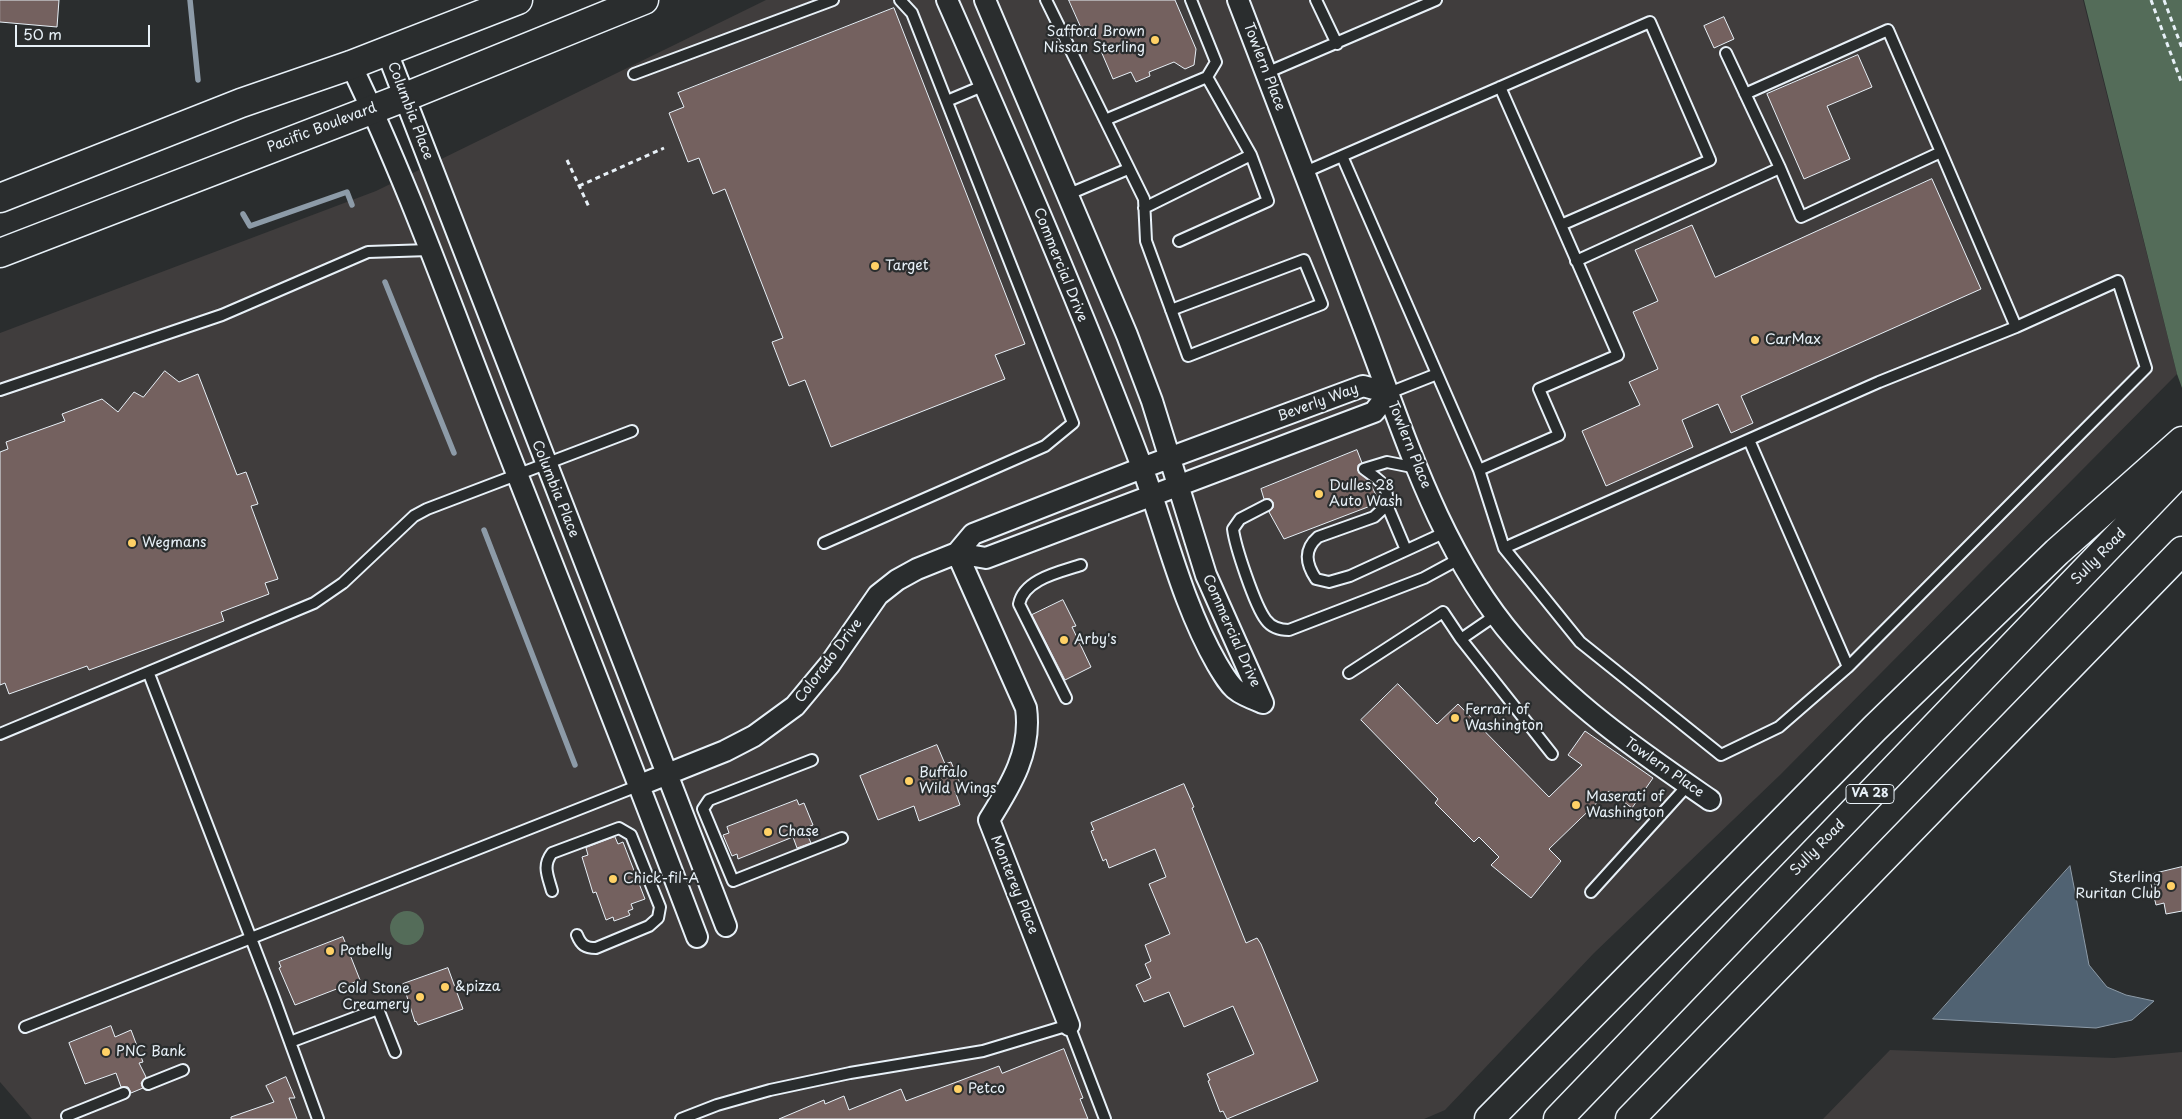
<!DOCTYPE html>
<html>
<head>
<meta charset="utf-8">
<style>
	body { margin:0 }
	#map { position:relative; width:2182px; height:1119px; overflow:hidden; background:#2a2d2e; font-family:"Playpen Sans",sans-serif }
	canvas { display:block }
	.scale { position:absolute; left:15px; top:25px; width:135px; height:22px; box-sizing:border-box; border:2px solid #e8f1f8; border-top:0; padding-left:6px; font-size:15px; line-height:18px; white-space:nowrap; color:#e8f1f8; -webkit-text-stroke:4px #2a2d2e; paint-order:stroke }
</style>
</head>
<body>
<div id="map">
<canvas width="2182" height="1119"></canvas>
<div class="scale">50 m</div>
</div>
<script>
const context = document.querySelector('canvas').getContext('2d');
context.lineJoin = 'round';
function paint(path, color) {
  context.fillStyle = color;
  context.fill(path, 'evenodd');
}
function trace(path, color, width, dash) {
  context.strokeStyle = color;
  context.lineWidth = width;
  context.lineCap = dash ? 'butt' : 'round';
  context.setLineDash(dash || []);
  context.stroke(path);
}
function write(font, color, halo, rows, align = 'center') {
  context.font = font + ' "Playpen Sans",sans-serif';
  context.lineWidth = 4.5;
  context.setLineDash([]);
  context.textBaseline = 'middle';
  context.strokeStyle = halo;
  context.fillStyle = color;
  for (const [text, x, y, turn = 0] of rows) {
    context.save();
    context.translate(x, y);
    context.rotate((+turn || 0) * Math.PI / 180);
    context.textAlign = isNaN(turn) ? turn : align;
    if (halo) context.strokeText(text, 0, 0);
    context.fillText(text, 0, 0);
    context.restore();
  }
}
const built = new Path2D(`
	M766 0H2083L2177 374 1780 775 1594 953 1445 1110 1424 1119H32L0 1082V333L376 191Z
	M1890 1050 2114 1058 2182 1052V1119H1823Z`);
const green = new Path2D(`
	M2084 0H2182V388L2177 374Z
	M390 928a17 17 0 1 1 34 0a17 17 0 1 1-34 0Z`);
const water = new Path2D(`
	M2070 866 2089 965 2107 987 2126 995 2154 1001 2132 1020 2096 1028 1933 1019Z`);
const stream = new Path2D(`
	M190 0 198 80
	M243 214 250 226 347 192 352 205
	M385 282 454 453
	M484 530 575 765`);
const building = new Path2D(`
	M0 0H59L57 27 0 22Z
	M1069 0H1175L1196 49 1194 65 1185 69 1174 62 1149 72 1150 76 1136 82 1131 72 1113 79 1095 37 1085 36Z
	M894 8 1025 344 995 355 1005 379 831 447 805 380 789 386 772 342 783 338 725 189 713 194 699 158 688 162 669 113 684 107 678 93Z
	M1724 17 1734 39 1714 48 1704 26Z
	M1858 55 1872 87 1827 106 1850 159 1804 179 1767 94Z
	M1932 179 1981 289 1741 396 1753 423 1731 433 1718 404 1682 420 1693 447 1606 486 1582 431 1640 405 1629 382 1658 369 1633 312 1658 301 1635 250 1692 225 1715 277Z
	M165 371 179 382 198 374 237 475 246 472 258 504 251 506 278 579 265 583 269 594 221 612 224 621 89 670 87 666 9 694 5 683 0 685V452L8 449 6 442 65 421 62 414 102 399 118 412 134 392 143 397Z
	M1357 450 1362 463 1358 465V471L1369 481 1377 497 1376 502 1373 505 1284 539 1269 512 1273 508V502L1270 499H1264L1261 489Z
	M1063 600 1076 626 1072 627 1091 667 1065 680 1032 615Z
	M1398 684 1437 724 1458 704 1549 797 1582 765 1568 755 1585 731 1653 778 1632 808 1609 791 1549 849 1561 861 1531 898 1491 865 1499 857 1479 837 1474 842 1435 803 1438 799 1361 720Z
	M937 745 945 764 951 762 962 788 955 791 960 805 919 821 914 806 878 820 860 776Z
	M1184 784 1194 807 1192 808 1246 943 1257 938 1261 944 1318 1081 1227 1119 1223 1111 1220 1112 1208 1081 1210 1080 1207 1074 1254 1054 1233 1006 1184 1027 1169 992 1144 1002 1136 985 1151 978 1145 964 1151 961 1145 945 1170 934 1149 884 1166 877 1155 849 1109 868 1106 859 1103 861 1091 831 1094 830 1091 823Z
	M797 800 799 805 804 803 813 825 808 827 810 831 806 832 811 843 797 848 793 837 738 859 737 854 732 856 723 835 729 833 727 827Z
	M615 837 618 844 623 842 645 899 631 904 633 909 628 911 630 915 628 916 614 921 613 917 606 920 596 892 593 893 582 857 588 855 586 848Z
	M2182 867V911L2166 914 2164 903 2156 905 2149 875Z
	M343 937 360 980 295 1005 279 968 281 967 279 962Z
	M448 968 463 1009 418 1025 416 1021 415 1022 403 984Z
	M111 1026 115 1037 131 1030 143 1062 139 1063 146 1077 141 1083 143 1088 131 1093 128 1087H121L116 1073 85 1084 69 1043Z
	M1064 1049 1083 1098 1080 1099 1088 1119H779L824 1100 825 1104 844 1096 849 1110 901 1089 906 1101 999 1066 1002 1073Z
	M286 1077 295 1098H289L297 1119H231V1117L274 1102 266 1086Z`);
const path = new Path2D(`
	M2151 0 2182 84
	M2164 0 2182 48
	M567 160 589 207
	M579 186 664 148`);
const service = new Path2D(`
	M1046 0 1144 199 1146 241 1188 356 1322 304 1304 260 1171 310
	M1316 0 1337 44
	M1266 73 1436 0
	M634 74 833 0
	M1500 87 1561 225
	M1745 94 1888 30 1941 152 1801 217 1780 168
	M947 101 985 85
	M1105 120 1207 77
	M1305 172 1650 22 1710 160 1561 225 1618 355 1539 389 1559 435 1479 470 1342 156
	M1069 194 1128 169
	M1144 208 1251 155 1207 77 1216 62 1191 0
	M1179 241 1268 201 1251 155
	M1576 261 1780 168 1726 53
	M0 390 222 315 368 252 429 250
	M1389 393 1437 374
	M1749 440 1848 667
	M1364 469C1380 481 1389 484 1387 505L1374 517 1318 537C1303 550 1306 564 1316 579L1329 582 1350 576 1446 532
	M1364 469 1387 462 1417 468
	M1479 470 1504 548 1580 642 1721 755 1779 727 1848 667 2146 368 2118 281 2016 327 1941 152
	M1267 505 1240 519 1233 529C1235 546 1255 606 1266 620 1272 628 1280 630 1289 630L1424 578 1459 559
	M1387 505 1406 550
	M824 543 1045 446 1073 423 912 13 900 0
	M1504 548 1879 382 2016 327
	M1461 639 1552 754
	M1349 673 1443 612 1461 639 1496 615
	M149 674 274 998 318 1119
	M1066 698 1019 604C1024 579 1060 572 1081 565
	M0 734 314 603 343 583 414 516 427 509 632 431
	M812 760 709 800 703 809 733 881 842 838
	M552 891C548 876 542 866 552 853L619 828 631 835 660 907 658 918 649 926 596 948C585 948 581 945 577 935
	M1591 892 1688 785
	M25 1027 640 785
	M290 1042 378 1009 395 1052
	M148 1084 183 1070
	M67 1116 124 1093
	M681 1119 717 1105 770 1090 850 1073 983 1051 1069 1025 1105 1119`);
const minor = new Path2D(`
	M947 0C1015 154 1082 309 1142 467 1166 532 1182 603 1217 664 1233 691 1234 691 1263 703
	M985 0 1127 335 1152 401 1206 575 1263 703
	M1238 0C1280 110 1323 220 1365 331 1405 436 1440 552 1515 639 1571 705 1639 751 1710 800
	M387 52 726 926
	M351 65C407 181 450 303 497 423 564 594 632 765 697 937
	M957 553 1026 708C1032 751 1011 785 989 820L1069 1025
	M640 785 725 751 754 736 795 706 830 664 878 595 897 580 917 569 957 553 973 534 1142 468 1363 386 1389 393 1374 412 986 558 957 553`);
const secondary = new Path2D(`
	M0 198 241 103 351 65 518 0
	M0 253 405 97 644 0`);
const motorway = new Path2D(`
	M1489 1119 1875 728 2057 552 2182 441
	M1558 1119 2182 470
	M1630 1119 2182 551`);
const markers = [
	[1155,40,5,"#ffd166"],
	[875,266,5,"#ffd166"],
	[1755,340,5,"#ffd166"],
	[1319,494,5,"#ffd166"],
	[132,543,5,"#ffd166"],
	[1064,640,5,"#ffd166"],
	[1455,718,5,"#ffd166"],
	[909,781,5,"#ffd166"],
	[1576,805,5,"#ffd166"],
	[768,832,5,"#ffd166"],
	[613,879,5,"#ffd166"],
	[2171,886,5,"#ffd166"],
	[330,951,5,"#ffd166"],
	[445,987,5,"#ffd166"],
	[420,997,5,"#ffd166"],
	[106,1052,5,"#ffd166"],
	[958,1089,5,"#ffd166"]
];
const shields = [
	[1870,794,48]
];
const shieldNames = [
	["VA 28",1870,794]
];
const poiNames = [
	["Safford Brown",1145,32,"right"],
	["Nissan Sterling",1145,48,"right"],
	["Target",885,266],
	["CarMax",1765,340],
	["Dulles 28",1329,486],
	["Auto Wash",1329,502],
	["Wegmans",142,543],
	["Arby's",1074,640],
	["Ferrari of",1465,710],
	["Washington",1465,726],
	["Buffalo",919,773],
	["Wild Wings",919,789],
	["Maserati of",1586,797],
	["Washington",1586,813],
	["Chase",778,832],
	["Sterling",2161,878,"right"],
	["Ruritan Club",2161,894,"right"],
	["Chick-fil-A",623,879],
	["Potbelly",340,951],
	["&pizza",455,987],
	["Cold Stone",410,989,"right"],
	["Creamery",410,1005,"right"],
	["PNC Bank",116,1052],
	["Petco",968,1089]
];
const streetNames = [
	["Towlern Place",1264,67,69],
	["Columbia Place",410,111,69],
	["Pacific Boulevard",322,128,-21],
	["Commercial Drive",1060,265,68],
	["Beverly Way",1318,403,-20],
	["Towlern Place",1409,445,68],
	["Columbia Place",555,489,68],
	["Sully Road",2099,557,-46],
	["Commercial Drive",1231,631,66],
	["Colorado Drive",829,661,-53],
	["Towlern Place",1664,768,35],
	["Sully Road",1818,848,-46],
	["Monterey Place",1014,885,68]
];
paint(built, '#403d3d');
paint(green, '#546c59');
paint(water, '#506272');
trace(water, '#8d9ba8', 1);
trace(stream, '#8d9ba8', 5.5);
paint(building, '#74615f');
trace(building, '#e8f1f8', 1);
trace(service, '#e8f1f8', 14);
trace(minor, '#e8f1f8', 24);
trace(secondary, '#e8f1f8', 31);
trace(motorway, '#e8f1f8', 31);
trace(path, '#e8f1f8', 3, [5, 4]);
trace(service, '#2a2d2e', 10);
trace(minor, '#2a2d2e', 20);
trace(secondary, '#2a2d2e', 28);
trace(motorway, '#2a2d2e', 28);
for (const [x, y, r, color] of markers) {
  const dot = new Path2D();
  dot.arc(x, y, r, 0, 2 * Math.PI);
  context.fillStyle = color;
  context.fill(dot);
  trace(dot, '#2a2d2e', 2);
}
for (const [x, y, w] of shields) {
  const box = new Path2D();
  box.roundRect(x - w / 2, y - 9.5, w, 19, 4);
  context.fillStyle = '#2a2d2e';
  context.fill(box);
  trace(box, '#e8f1f8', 1);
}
write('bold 12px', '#e8f1f8', null, shieldNames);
write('14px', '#e8f1f8', '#2a2d2e', poiNames, 'left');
write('14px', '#e8f1f8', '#2a2d2e', streetNames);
</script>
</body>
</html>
